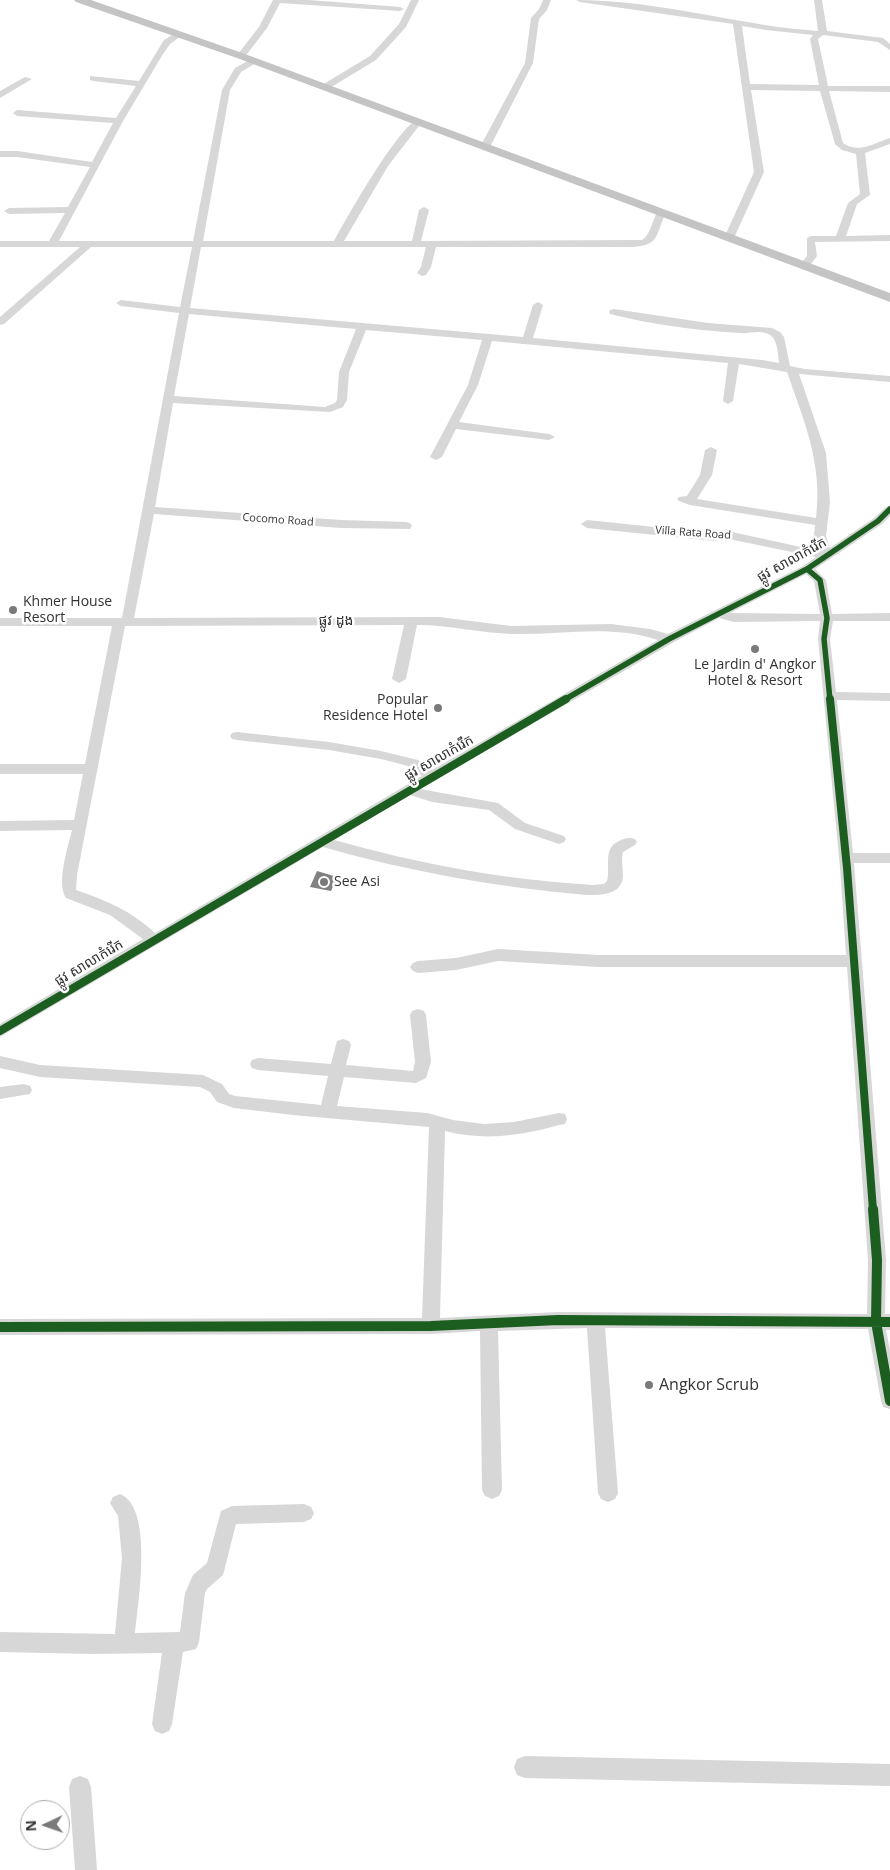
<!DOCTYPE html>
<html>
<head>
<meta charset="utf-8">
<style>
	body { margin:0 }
	#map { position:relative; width:890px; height:1870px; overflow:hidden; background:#fff; font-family:"Open Sans",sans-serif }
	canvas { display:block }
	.north { position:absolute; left:20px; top:1800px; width:50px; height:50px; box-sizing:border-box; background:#fff; border:1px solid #adadad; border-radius:50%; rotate:267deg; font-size:14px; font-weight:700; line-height:20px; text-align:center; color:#333 }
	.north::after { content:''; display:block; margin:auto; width:18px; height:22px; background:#7a7a7a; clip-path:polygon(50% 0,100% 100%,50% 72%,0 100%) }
</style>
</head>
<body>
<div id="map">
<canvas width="890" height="1870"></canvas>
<div class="north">N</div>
</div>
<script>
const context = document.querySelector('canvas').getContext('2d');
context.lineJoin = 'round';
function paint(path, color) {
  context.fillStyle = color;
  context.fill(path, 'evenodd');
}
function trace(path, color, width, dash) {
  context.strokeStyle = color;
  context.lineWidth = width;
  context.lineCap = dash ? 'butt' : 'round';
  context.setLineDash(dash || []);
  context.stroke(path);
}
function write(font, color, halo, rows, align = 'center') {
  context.font = font + ' "Open Sans","Noto Sans Khmer",sans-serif';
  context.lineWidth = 5;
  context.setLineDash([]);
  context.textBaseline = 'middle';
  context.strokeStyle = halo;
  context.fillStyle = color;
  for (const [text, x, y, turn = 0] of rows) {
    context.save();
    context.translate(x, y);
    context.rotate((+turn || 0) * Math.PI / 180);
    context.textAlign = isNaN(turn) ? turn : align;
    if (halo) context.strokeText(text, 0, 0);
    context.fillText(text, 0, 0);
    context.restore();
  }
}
const building = new Path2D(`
	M317 871 337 877 331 891 310 887Z`);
const minor = new Path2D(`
	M273 0H309L400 7 404 9 400 11 280 3 267 28 244 58H238V54L259 27Z
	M411 0H419L406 27 376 60 328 89H322V85L370 56 399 24Z
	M543 0H551L547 10 539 19 533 63 490 147 485 150 482 149 480 147 525 63 531 18 539 9Z
	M576 0C639 0 703 15 765 25 782 28 800 29 818 31L814 0H822L827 31 883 38 890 44V50L878 42 823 35 818 39 828 86H890V92L829 91 843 143C859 154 874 143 890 138V144L865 153 870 195 857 204 846 236 890 235V241L815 242 817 256 808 268H800L799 266 807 256V238L811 236H836L848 203 860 194 856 154 842 150 835 144 820 91 751 90 764 172 734 238 729 241 726 240 724 238 754 172 733 24 580 2ZM742 26 766 30 813 35 810 39 819 85 750 84Z
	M177 32 184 34 170 44 163 54 123 121 59 241H193L222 90 235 68 253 58 256 59V63L241 72 230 90 203 241H334C346 219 398 127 418 119L422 122 388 166 344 241H412L419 210 424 207 429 210 421 241 642 240C651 234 652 220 658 211L661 210 666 213C655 234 661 245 633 247H436L431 267 426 275 422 276 417 273 421 267 426 247H201L190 308 523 337 533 305 538 302 543 305 533 338 762 360 779 363C778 355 778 340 770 335 762 329 749 334 740 333 700 331 649 324 610 314L609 312 610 310 614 309 708 323 772 328 780 332 784 337 790 366 805 369 890 376V382L799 374 826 453 830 502 826 536 830 548 874 518 886 507 890 505V516L882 524 815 569 826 580 832 614 890 613V621H833L830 639 836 692 890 693V701L837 700 853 853H890V863H854L886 1260 885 1314H890V1330H886L890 1350V1409L883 1407 881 1401 868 1329 605 1328 618 1493 615 1499 608 1502 601 1499 598 1493 587 1328 498 1331 502 1490 499 1496 492 1499 485 1496 482 1490 480 1331 431 1334 0 1335V1319L422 1318 429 1127 293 1115 234 1108 217 1102 210 1092 200 1087 40 1077 0 1068V1056L40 1065 203 1075 222 1084 229 1094 235 1096 321 1105 328 1076 258 1070 252 1068 250 1064 252 1060 258 1058 331 1064 337 1041 343 1039 349 1041 351 1045 346 1065 413 1071 415 1062 410 1015 412 1011 418 1009 424 1011 426 1015 431 1062 426 1078 416 1083 344 1077 337 1106 427 1113 453 1120 484 1124 514 1122 559 1113 565 1114 567 1119 565 1124 559 1125C521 1136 483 1141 445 1131L440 1318 558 1312 867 1314 868 1260 847 967H599L498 961 456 970 418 973 413 971 410 967 413 963 418 961 456 958 498 949 599 955H846L840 868 818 639 820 621 734 622 719 618 674 642 420 789 498 803 525 823 564 836 566 839 564 842 559 844 515 829 489 810 432 802 410 795 334 840C419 864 506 880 593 885L604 884 607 881C611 868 602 848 619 841 625 838 629 837 635 839L637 842 635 845 623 852C621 861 623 868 623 877 621 895 601 895 587 895 497 887 410 872 323 847L0 1037V1024L143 939 110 915 66 898C56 883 68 847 72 830L0 831V821L74 820 83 774H0V764H85L112 626H0V618H122L179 313 121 306 116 303 121 300 180 307 192 247H91L4 324 0 325V317L80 247H0V241H49L65 213 9 214 4 211 9 208 68 207 90 167 17 157H0V151H17L92 162 113 123 17 116 13 113 17 110 116 118 136 86 93 81 90 80V76L139 81 164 40ZM189 314 356 329 339 372 337 400 335 403 325 407 174 396ZM366 330 482 340 468 385 430 457 436 460 442 457 456 429 549 440 555 437 549 434 459 422 478 385 492 341 728 363 723 401 728 404 733 401 739 364 787 372C804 421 823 464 816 518L697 499 712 475 717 450 711 447 705 450 700 475 687 496 679 497 677 499 679 501 690 505 815 525 814 536 819 551 723 530 713 533 587 520 581 524 587 528 714 541 724 538 816 557 803 566 668 634 650 629 611 624 511 626 439 617 134 618 154 514 341 528 410 529 412 526 410 523 406 522 341 520 155 507 173 403 330 412 343 407 347 400 349 372ZM806 574 814 581 820 614 730 613ZM404 625 392 679 399 683 406 679 417 625C449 625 480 633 513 634 561 635 611 624 658 640L432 770 418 760 381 751 329 742 237 732 232 733 230 736 232 739 237 740 329 750 381 759 408 766 422 776 155 933C132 911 105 900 76 890L77 875 125 626Z
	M25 77 32 79 0 98V91Z
	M24 1084 30 1086 32 1090 30 1094 0 1099V1087Z
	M120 1494C154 1507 138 1604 135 1633L180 1632 185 1593 193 1575 207 1563 221 1511 232 1506 304 1504 311 1507 314 1513 311 1519 304 1522 236 1524 223 1575 207 1589 205 1593 199 1642 196 1649 183 1652 172 1724 169 1731 162 1734 155 1731 152 1724 162 1653 92 1654 0 1652V1632L115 1634 122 1558 118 1516 110 1503 113 1497Z
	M525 1756 890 1764V1786L525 1778 517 1775 514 1767 517 1759Z
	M80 1776 88 1779 91 1787 97 1870H75L69 1787 72 1779Z`);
const highway = new Path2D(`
	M74 0H91L245 54 890 293V302L237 58 76 2Z`);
const cyclewayFar2 = new Path2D(`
	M807 569 820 580 827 618 824 639 830 700
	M564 700 669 639 807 569 878 521 890 509`);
const cyclewayFar1 = new Path2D(`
	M830 699 847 868 873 1210
	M0 1031 566 699`);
const cycleway = new Path2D(`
	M873 1209 877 1260 876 1322 890 1401
	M0 1327 431 1326 558 1320 890 1322`);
const markers = [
	[13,610,5,"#7a7a7a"],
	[755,649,5,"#7a7a7a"],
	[438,708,5,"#7a7a7a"],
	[324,882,5,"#7a7a7a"],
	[649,1385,5,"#7a7a7a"]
];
const farStreetnames = [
	["Cocomo Road",278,520,4],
	["Villa Rata Road",693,533,4]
];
const streetNames = [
	["ផ្លូវ សាលាកំរើក",792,560,-29],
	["ផ្លូវ ដូង",336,621],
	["ផ្លូវ សាលាកំរើក",439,758,-30],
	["ផ្លូវ សាលាកំរើក",89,963,-31]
];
const poiNames = [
	["Khmer House",23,602],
	["Resort",23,618],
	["Le Jardin d' Angkor",755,665,"center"],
	["Hotel & Resort",755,681,"center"],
	["Popular",428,700,"right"],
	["Residence Hotel",428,716,"right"],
	["See Asi",334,882]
];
const nearPoinames = [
	["Angkor Scrub",659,1385]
];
paint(building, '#818181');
paint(minor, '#d7d7d7');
paint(highway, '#c4c4c4');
trace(cyclewayFar2, '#1b5e20', 5.5);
trace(cyclewayFar1, '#1b5e20', 8);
trace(cycleway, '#1b5e20', 10);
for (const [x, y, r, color] of markers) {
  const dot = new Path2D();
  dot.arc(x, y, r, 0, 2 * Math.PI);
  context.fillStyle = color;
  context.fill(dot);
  trace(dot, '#fff', 2);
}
write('11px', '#333', '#fff', farStreetnames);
write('14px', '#333', '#fff', streetNames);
write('14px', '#333', '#fff', poiNames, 'left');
write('16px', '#333', '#fff', nearPoinames, 'left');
</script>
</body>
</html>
